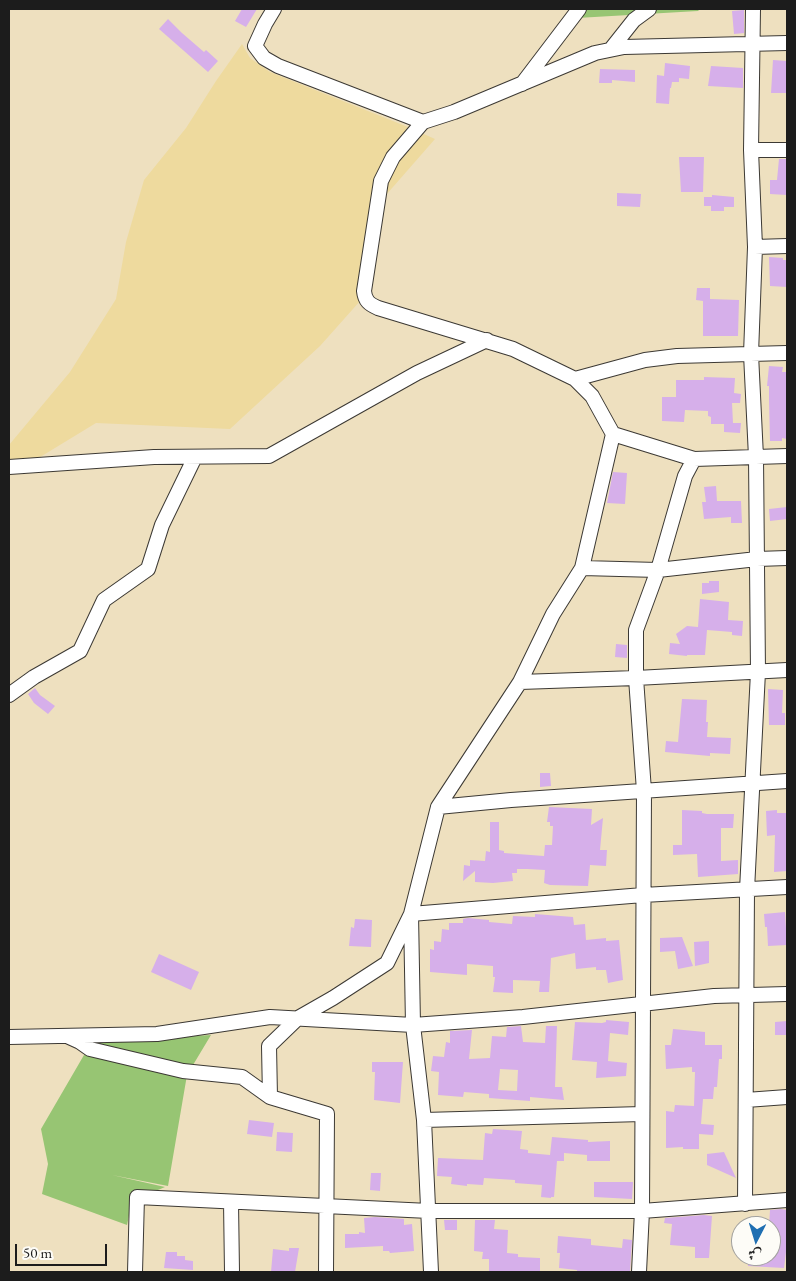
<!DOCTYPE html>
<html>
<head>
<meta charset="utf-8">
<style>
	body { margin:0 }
	#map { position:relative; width:796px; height:1281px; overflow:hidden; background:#eee0bf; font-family:"EB Garamond",Amiri,serif }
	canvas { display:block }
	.frame { position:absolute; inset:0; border:10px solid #1c1c1c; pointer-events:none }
	.north { position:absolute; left:731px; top:1216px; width:50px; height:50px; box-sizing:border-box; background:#fdfcf7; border:1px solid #a3a29f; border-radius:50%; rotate:185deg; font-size:14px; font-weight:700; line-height:20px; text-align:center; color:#1c1c1c }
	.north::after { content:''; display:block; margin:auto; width:18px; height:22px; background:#1f6fb2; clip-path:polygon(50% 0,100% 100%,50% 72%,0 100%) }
	.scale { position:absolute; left:15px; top:1244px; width:92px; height:22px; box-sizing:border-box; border:2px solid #1c1c1c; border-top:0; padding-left:6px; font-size:15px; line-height:18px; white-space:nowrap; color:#1c1c1c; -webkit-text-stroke:4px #fdfcf7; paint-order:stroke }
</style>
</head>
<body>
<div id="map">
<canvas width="796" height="1281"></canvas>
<div class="frame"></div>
<div class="north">ش</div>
<div class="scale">50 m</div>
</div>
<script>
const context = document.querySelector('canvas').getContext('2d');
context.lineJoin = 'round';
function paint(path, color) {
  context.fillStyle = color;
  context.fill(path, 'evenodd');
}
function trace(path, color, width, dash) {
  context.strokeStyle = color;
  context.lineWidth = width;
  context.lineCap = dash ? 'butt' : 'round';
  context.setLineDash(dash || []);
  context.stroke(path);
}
const green = new Path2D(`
	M584 9H700L698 11 577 18Z
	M211 1035 190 1070 91 1042Z
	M84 1055 187 1075 168 1186 112 1175 165 1187 132 1201 127 1225 42 1194 48 1164 41 1129Z`);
const sand = new Path2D(`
	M242 44 250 58 270 72 408 127 435 139 386 195 369 291 320 346 230 429 96 423 9 476V445L70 372 116 299 126 242 144 180 186 128 216 81Z`);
const building = new Path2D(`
	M242 9H257L246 27 235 21Z
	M744 10V33L734 34 732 11Z
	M168 19 182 33 204 52 206 50 218 61 208 72 159 29Z
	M773 60 787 61V93H771Z
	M665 63 690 66 689 79 679 78V82H672L671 88H670L669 104 656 103 657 75 664 76Z
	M711 66 743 68V88L708 86Z
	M600 69 635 70V82L612 80V83H599Z
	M679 157H704L703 192H681Z
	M779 159H787V195L770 194V180H777Z
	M617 193 641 194 640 207 617 206Z
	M712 195 734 197V207H724V211H711V206H704V197H712Z
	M769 257 783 258V260H787V287L770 286Z
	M697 288H710V299L739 300 738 336H703V301L696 300Z
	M769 366 783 367 782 372H787V439L782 438V441H770L769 399V386H767Z
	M704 377 735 378 734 393 741 394 740 403H732L733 423H741L740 433 724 432V424H711V417L708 416V411L685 410 684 422 662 421V397H676V380H704Z
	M613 472 627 473 625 504 607 503Z
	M716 486 717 501H741L742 523H731V517L704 519 702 502H706L704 487Z
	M787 507V519L770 521 769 509Z
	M709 581H719V592L702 594V583H709Z
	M700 599 729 602 728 620 743 621 742 636 732 635V632L707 630 705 655H687V656L669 654 670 643 680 644 676 634 687 626 698 627Z
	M616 644 627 645V658L615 657Z
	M35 688 40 695 55 706 48 714 34 703 28 694Z
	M768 689 783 690 782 713H785V725H769Z
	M682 699 707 700 706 722H708L707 737 731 738 730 754 710 753V756L665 752 666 741 678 742Z
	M540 773H550L551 786 540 787Z
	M549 807 592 809 591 825 603 818 600 850H607L606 866 590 865 588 886 550 885 544 883 545 870 527 869H517V873H512L513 881 493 883 475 882V871L463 881 464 865 470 866V860L485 861 486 851 490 852V822H499V850L504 851V853L544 856 545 845H552L553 826H550V822H547Z
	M682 810 702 811V813L707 814H734L733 828H721V861L738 860V874L698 877 697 854 673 855V845H682Z
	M777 810V813H787V871L774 872 775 835 767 836 766 811Z
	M785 912 787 945 768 946 767 927H765L764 914Z
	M535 914 573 917 574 925 585 924 586 940 606 938V941L619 940 623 980 608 983 606 970H596V967L576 969 575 953 551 958 549 992H539L540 981 513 980V993L493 992 495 977H493V966L467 964V975L430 972V949L434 950V941L441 942 442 929 449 930V923H463V919L468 918 489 920V922L512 924 513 916 535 917Z
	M355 919 372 920 371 947 349 946 351 927 354 928Z
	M682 937 693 966 678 969 675 951 660 952V938Z
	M709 941V963L695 966 694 942Z
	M159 954 199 972 191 990 151 972Z
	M606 1020 629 1022 628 1035 610 1033 608 1061 627 1063 626 1076 596 1078 597 1062 572 1060 575 1022 602 1023 606 1022Z
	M787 1021V1035H775V1022Z
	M521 1026 523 1042 545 1043 546 1026H557L555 1087H562L564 1100 530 1097V1101L489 1098V1094L464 1092 463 1097 438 1095 439 1072 431 1071 433 1056 444 1057 446 1042 450 1043V1031L472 1030 469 1059 490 1058 492 1036 506 1037 507 1027ZM500 1069 518 1070 517 1091 498 1090Z
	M673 1029 705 1032V1045H722V1059H719L717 1087H714L713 1099H703L701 1124 714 1125 713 1135 699 1134V1149H683V1147L666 1148V1111L674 1112 675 1105 694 1106 695 1072H692V1067L666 1069 665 1045H671Z
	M372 1062H403L400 1103 374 1100 375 1072H372Z
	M249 1120 274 1123 272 1137 247 1134Z
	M493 1129 522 1131 520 1149 528 1150V1153L550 1155 552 1137 588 1140V1142L610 1141V1161H587V1155L564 1153V1161H557L554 1197H551V1198L541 1197 542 1185 515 1183V1180L484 1178 483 1185 467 1184V1186L451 1184 452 1177 437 1176 438 1158 483 1160 485 1133 492 1134Z
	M277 1132 293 1133 292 1152 276 1151Z
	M724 1152 736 1178 707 1165V1154Z
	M371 1173H381L380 1191 370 1190Z
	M594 1182H633L632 1199 594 1197Z
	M781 1209 787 1210V1252H786L784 1268 748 1266V1256H771V1226H769L770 1210Z
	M704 1215 712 1216 709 1258H695V1247L670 1245 672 1224 664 1223 665 1218Z
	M375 1217 404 1219V1225L412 1224 414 1251 390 1253 389 1251H383V1246L345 1248V1234H359V1232L365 1233 364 1218Z
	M444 1220H457V1230H445Z
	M475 1220H495L494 1229 508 1230 507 1253 518 1254V1257L540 1258V1271L489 1272V1259H482L483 1252 474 1251Z
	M558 1236 591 1239V1245L622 1248 623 1239 632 1240 630 1272H577V1270L559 1268 560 1253H557Z
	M289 1248H299L295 1272H271L273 1249 289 1251Z
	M166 1252H177V1256H185V1260L193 1261V1270L164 1268Z`);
const minor = new Path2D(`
	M274 9 265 24 255 46 264 58 278 66 423 122
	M787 43 624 47 595 53 454 112 423 122 393 157 381 181 364 291C365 301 369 304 378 308L513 349 575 379 592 396 613 434 694 459 787 456
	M611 49 634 20 649 9
	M522 84 579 9
	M751 150H787
	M755 247 787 246
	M575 379 645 360 677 356 787 353
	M9 467 154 457 269 456 417 373 487 340
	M582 568 658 570 757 559 787 558
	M520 682 636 678 787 670
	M9 695 34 677 80 651 104 600 148 569 162 525 195 457
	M438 807 511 800 787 781
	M9 1037 157 1034 270 1017 413 1025 523 1017 714 996 787 994
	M69 1037 80 1042 90 1049 183 1071 242 1077 270 1097 327 1114 326 1272
	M270 1097 269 1046 298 1018 333 998 387 963 411 914 643 895 787 887
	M746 1100 787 1097
	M424 1120 642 1114
	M231 1202 232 1272
	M745 1204 747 890 758 672 756 457 751 354 755 247 751 150 753 9
	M135 1272 137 1197 429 1211H642L787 1200
	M431 1272 424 1120 413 1025 411 914 438 807 520 682 553 614 582 568 613 434
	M639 1272 642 1211 644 791 636 678V630L658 570 685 476 694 459`);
paint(green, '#97c573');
paint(sand, '#eeda9e');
paint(building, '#d6afea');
trace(minor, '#3c3934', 16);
trace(minor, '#fff', 14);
</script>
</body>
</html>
